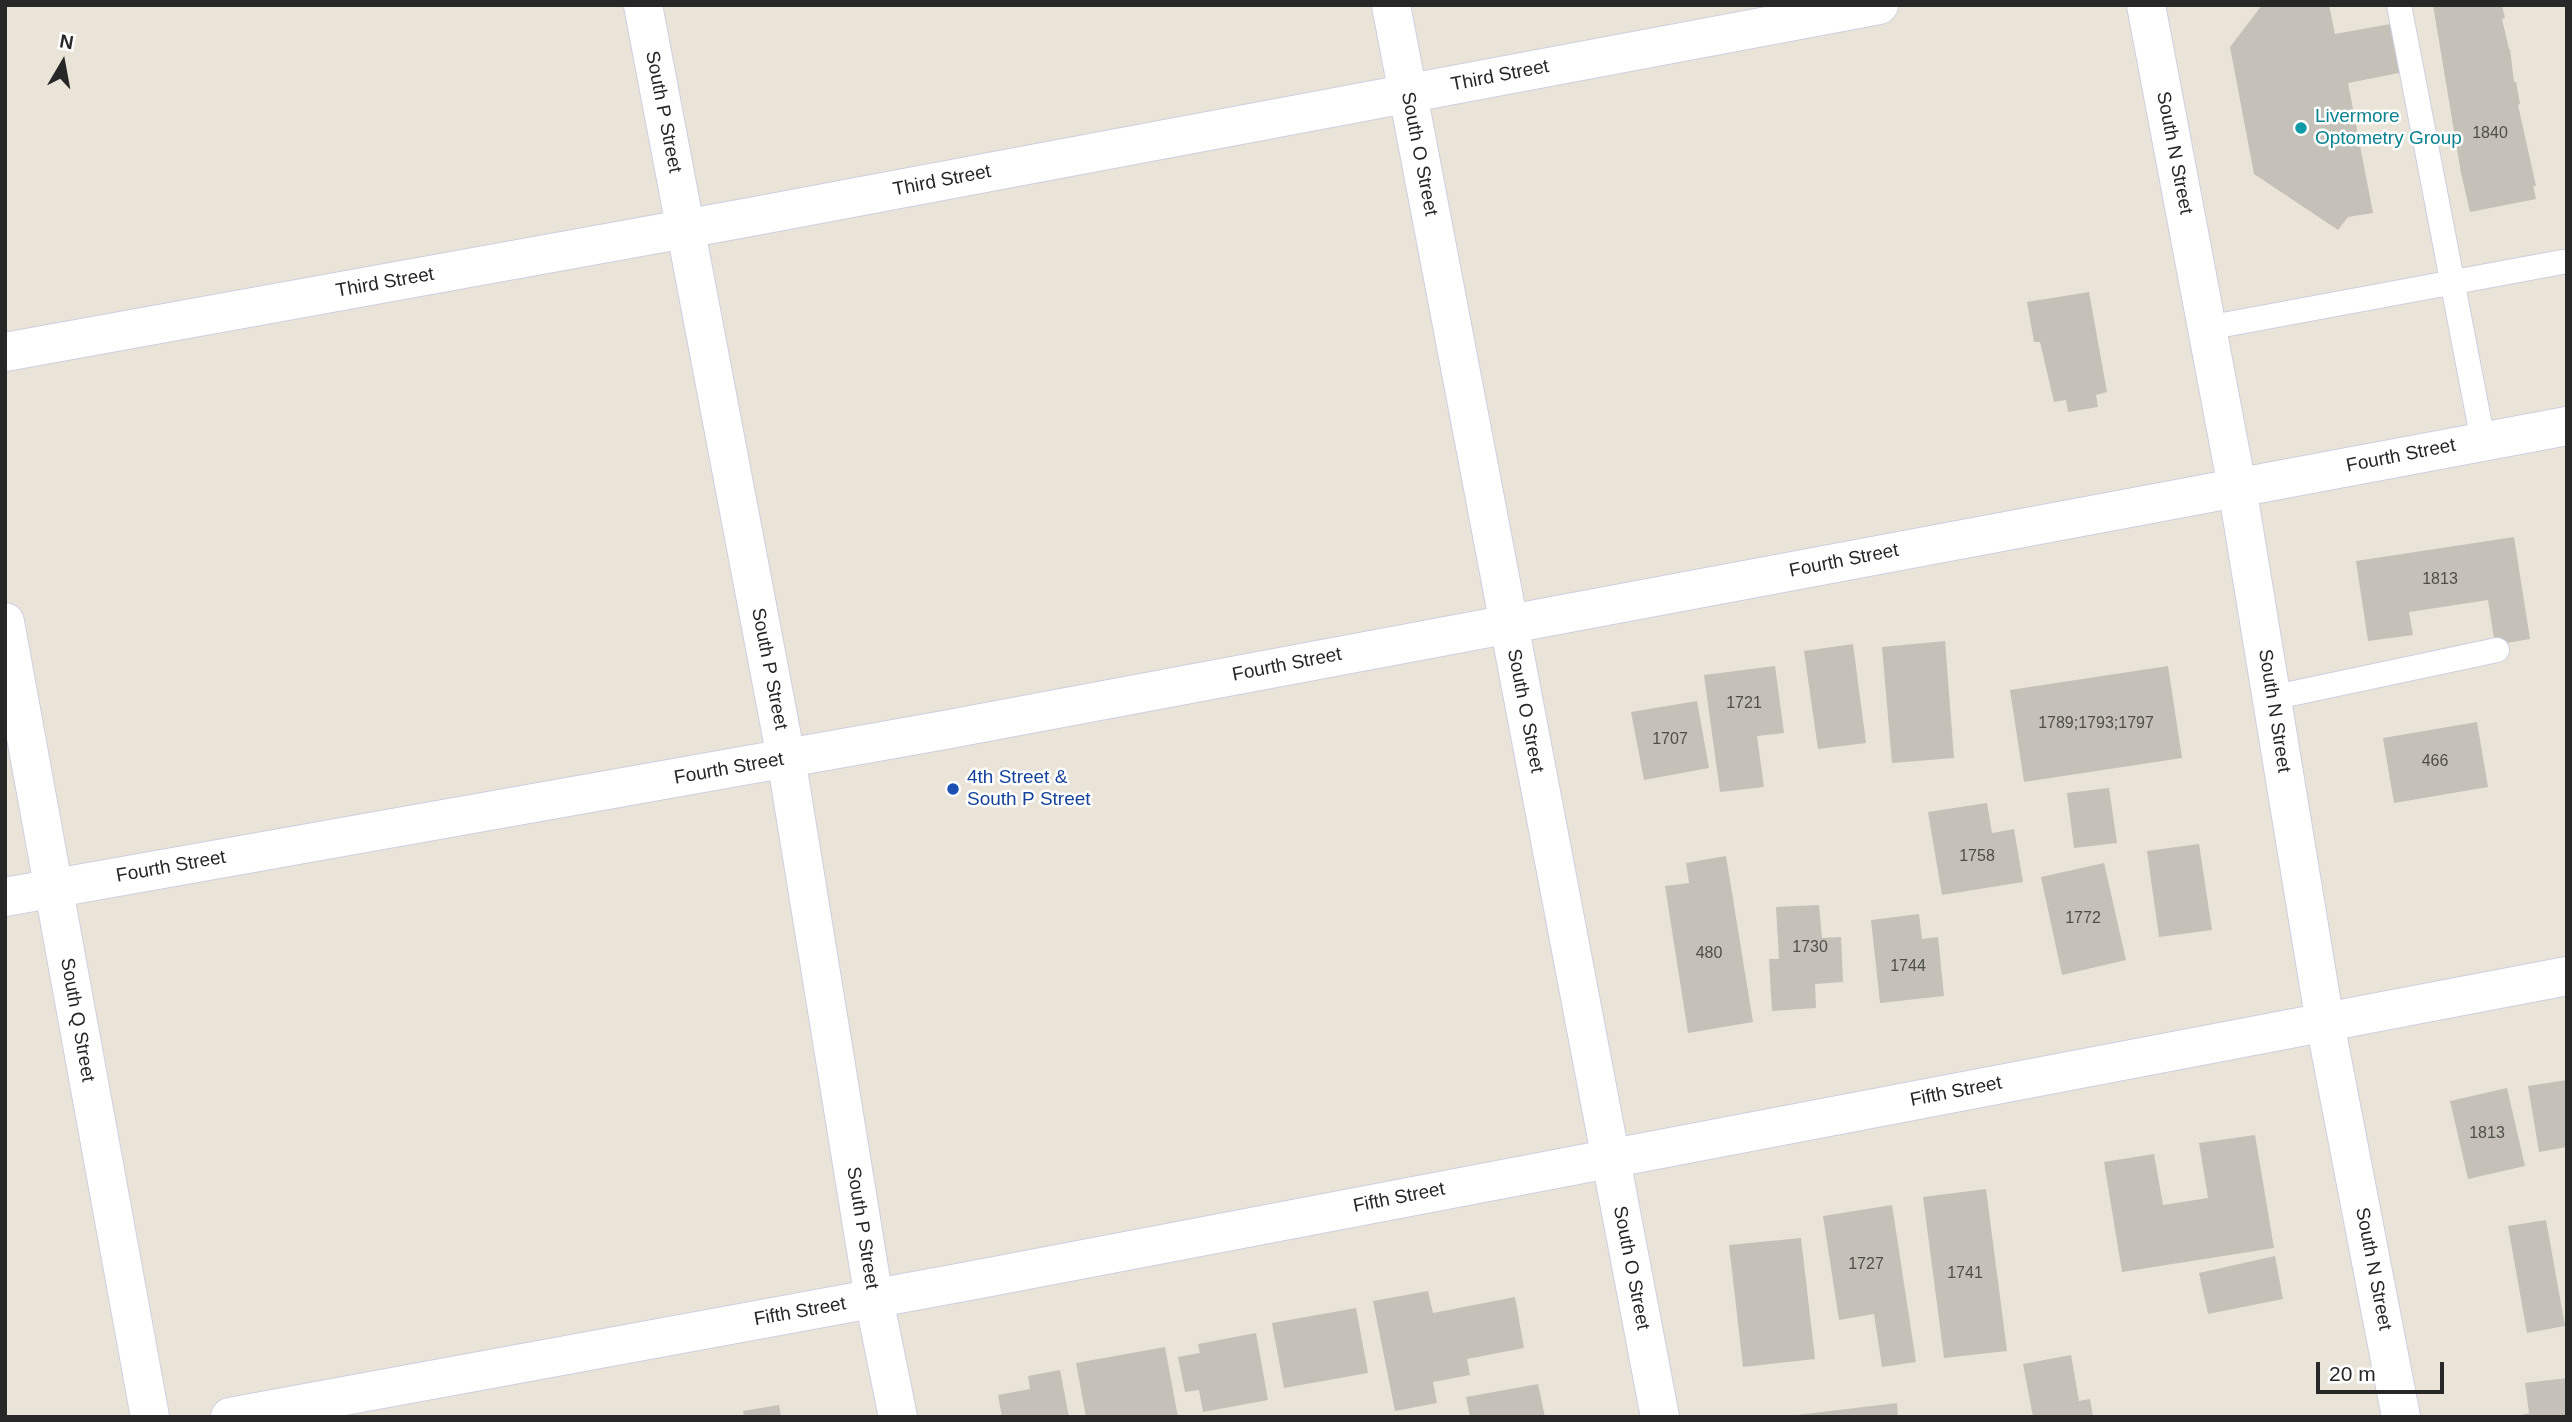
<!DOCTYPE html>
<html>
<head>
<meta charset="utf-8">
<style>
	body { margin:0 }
	#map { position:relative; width:2572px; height:1422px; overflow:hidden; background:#eae4d8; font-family:Helvetica,sans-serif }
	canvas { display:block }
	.frame { position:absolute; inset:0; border:7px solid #272727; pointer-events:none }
	.north { position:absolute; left:28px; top:28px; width:70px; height:70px; -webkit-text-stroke:5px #fff; paint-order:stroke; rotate:10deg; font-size:19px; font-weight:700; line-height:28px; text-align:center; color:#272727 }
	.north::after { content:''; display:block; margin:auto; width:24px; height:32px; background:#272727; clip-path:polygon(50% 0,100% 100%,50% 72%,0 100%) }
	.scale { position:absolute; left:2316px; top:1362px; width:128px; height:32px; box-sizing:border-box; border:4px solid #272727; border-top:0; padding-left:9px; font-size:21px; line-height:24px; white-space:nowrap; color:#272727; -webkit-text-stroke:5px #fff; paint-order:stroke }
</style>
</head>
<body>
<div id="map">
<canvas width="2572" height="1422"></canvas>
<div class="frame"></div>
<div class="north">N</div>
<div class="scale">20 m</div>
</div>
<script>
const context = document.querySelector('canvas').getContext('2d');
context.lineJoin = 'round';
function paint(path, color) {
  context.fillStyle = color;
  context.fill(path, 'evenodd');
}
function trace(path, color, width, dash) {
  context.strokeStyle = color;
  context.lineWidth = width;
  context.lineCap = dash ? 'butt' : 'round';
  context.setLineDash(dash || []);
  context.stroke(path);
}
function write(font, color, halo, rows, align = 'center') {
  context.font = font + ' Helvetica,sans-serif';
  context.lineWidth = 5;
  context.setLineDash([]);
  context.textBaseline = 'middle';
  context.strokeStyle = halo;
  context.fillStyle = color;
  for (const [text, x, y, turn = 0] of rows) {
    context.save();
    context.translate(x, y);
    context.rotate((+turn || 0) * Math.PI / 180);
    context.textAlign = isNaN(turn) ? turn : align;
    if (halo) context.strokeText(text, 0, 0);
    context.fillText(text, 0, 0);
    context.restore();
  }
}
const building = new Path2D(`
	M2262 5H2329L2335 34 2396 23 2404 72 2348 83 2373 213 2348 217 2338 230 2254 174 2230 47Z
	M2433 5H2502L2505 18 2502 19 2509 49H2510L2514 82H2516L2520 104 2518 105 2536 186H2533L2536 199 2470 212 2461 173Z
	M2089 292 2107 392 2096 395 2098 407 2068 412 2066 400 2054 402 2040 342H2034L2027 302Z
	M2514 537 2530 639 2495 645 2488 600 2409 612 2413 635 2368 641 2356 561Z
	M1945 641 1954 758 1892 763 1882 647Z
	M1853 644 1866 743 1818 749 1804 651Z
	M1775 666 1784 733 1757 736 1764 787 1720 792 1704 675Z
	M2168 666 2182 758 2024 782 2010 690Z
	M1697 701 1709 768 1644 780 1631 712Z
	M2477 722 2488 787 2394 803 2383 738Z
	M2109 788 2117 843 2074 848 2067 793Z
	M1987 803 1992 833 2014 829 2023 882 1942 895 1928 812Z
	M2199 844 2212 930 2159 937 2147 851Z
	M1726 856 1753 1022 1688 1033 1665 886 1689 883 1686 863Z
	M2104 863 2126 960 2062 975 2041 877Z
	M1819 905 1822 938 1841 937 1843 982 1815 984 1816 1008 1772 1011 1769 959H1779L1776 907Z
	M1919 914 1922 939 1938 937 1944 996 1880 1003 1871 920Z
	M2567 1080V1147L2539 1152 2528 1086Z
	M2507 1088 2525 1166 2468 1179 2450 1101Z
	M2255 1135 2274 1248 2122 1272 2104 1162 2154 1154 2163 1205 2208 1198 2199 1143Z
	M1986 1189 2007 1351 1944 1358 1923 1197Z
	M1892 1205 1916 1362 1882 1367 1874 1314 1839 1320 1823 1216Z
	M2546 1220 2565 1326 2527 1333 2508 1226Z
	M1801 1238 1815 1359 1743 1367 1729 1245Z
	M2275 1256 2283 1299 2208 1314 2199 1273Z
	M1428 1291 1433 1313 1515 1297 1524 1348 1467 1359 1470 1375 1433 1382 1437 1403 1395 1411 1373 1301Z
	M1356 1308 1368 1373 1284 1388 1272 1323Z
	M1256 1333 1268 1400 1203 1412 1199 1390 1185 1392 1178 1357 1200 1353 1198 1344Z
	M1165 1347 1178 1417H1086L1076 1363Z
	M2071 1355 2079 1401 2090 1399 2093 1417H2033L2023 1364Z
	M1060 1370 1069 1417H1002L998 1395 1030 1389 1028 1376Z
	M2567 1378V1417H2515L2529 1413 2525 1383Z
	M1538 1384 1545 1417H1470L1466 1397Z
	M1897 1403 1898 1417H1798L1797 1415Z
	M779 1405 781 1417H744L743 1411Z`);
const lane = new Path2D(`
	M2399 5 2483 441
	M2207 328 2562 262
	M2271 698 2497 650`);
const street = new Path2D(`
	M1391 5 1660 1417
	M2146 5 2237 487 2325 1023 2401 1417
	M5 352 745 218 1879 5
	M5 622 150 1417
	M230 1417 969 1281 2567 976`);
const secondary = new Path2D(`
	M643 5 786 758 874 1299 898 1417
	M5 897 939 731 2567 426`);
const markers = [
	[2301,128,7,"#0f9aa8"],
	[953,789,7,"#1a4fb4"]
];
const numberNames = [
	["1840",2490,134],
	["1813",2440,580],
	["1721",1744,704],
	["1789;1793;1797",2096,724],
	["1707",1670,740],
	["466",2435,762],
	["1758",1977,857],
	["1772",2083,919],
	["1730",1810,948],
	["480",1709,954],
	["1744",1908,967],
	["1813",2487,1134],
	["1727",1866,1265],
	["1741",1965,1274]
];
const streetNames = [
	["Third Street",1500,76,-11],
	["South P Street",663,112,79],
	["South N Street",2174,153,79],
	["South O Street",1419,154,79],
	["Third Street",942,181,-11],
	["Third Street",385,283,-10],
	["Fourth Street",2401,456,-11],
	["Fourth Street",1844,561,-11],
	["Fourth Street",1287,665,-11],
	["South P Street",769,669,79],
	["South O Street",1525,711,79],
	["South N Street",2274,711,81],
	["Fourth Street",729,769,-10],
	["Fourth Street",171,867,-10],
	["South Q Street",77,1020,80],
	["Fifth Street",1956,1092,-11],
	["Fifth Street",1399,1198,-11],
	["South P Street",862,1228,81],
	["South O Street",1631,1268,79],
	["South N Street",2373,1269,79],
	["Fifth Street",800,1312,-10]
];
const cultureNames = [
	["Livermore",2315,117],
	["Optometry Group",2315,139]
];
const transitNames = [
	["4th Street &",967,778],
	["South P Street",967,800]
];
paint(building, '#c5c1b8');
trace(lane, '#cdcfe1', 26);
trace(street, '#cdcfe1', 40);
trace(secondary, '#cdcfe1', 40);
trace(lane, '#fff', 24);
trace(street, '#fff', 38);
trace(secondary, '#fff', 38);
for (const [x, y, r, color] of markers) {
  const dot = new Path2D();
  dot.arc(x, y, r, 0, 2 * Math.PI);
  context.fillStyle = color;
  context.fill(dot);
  trace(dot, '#fff', 2.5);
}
write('16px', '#4e4e4b', null, numberNames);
write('19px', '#272727', '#fff', streetNames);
write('19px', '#0d838f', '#fff', cultureNames, 'left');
write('19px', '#164399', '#fff', transitNames, 'left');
</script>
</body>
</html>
